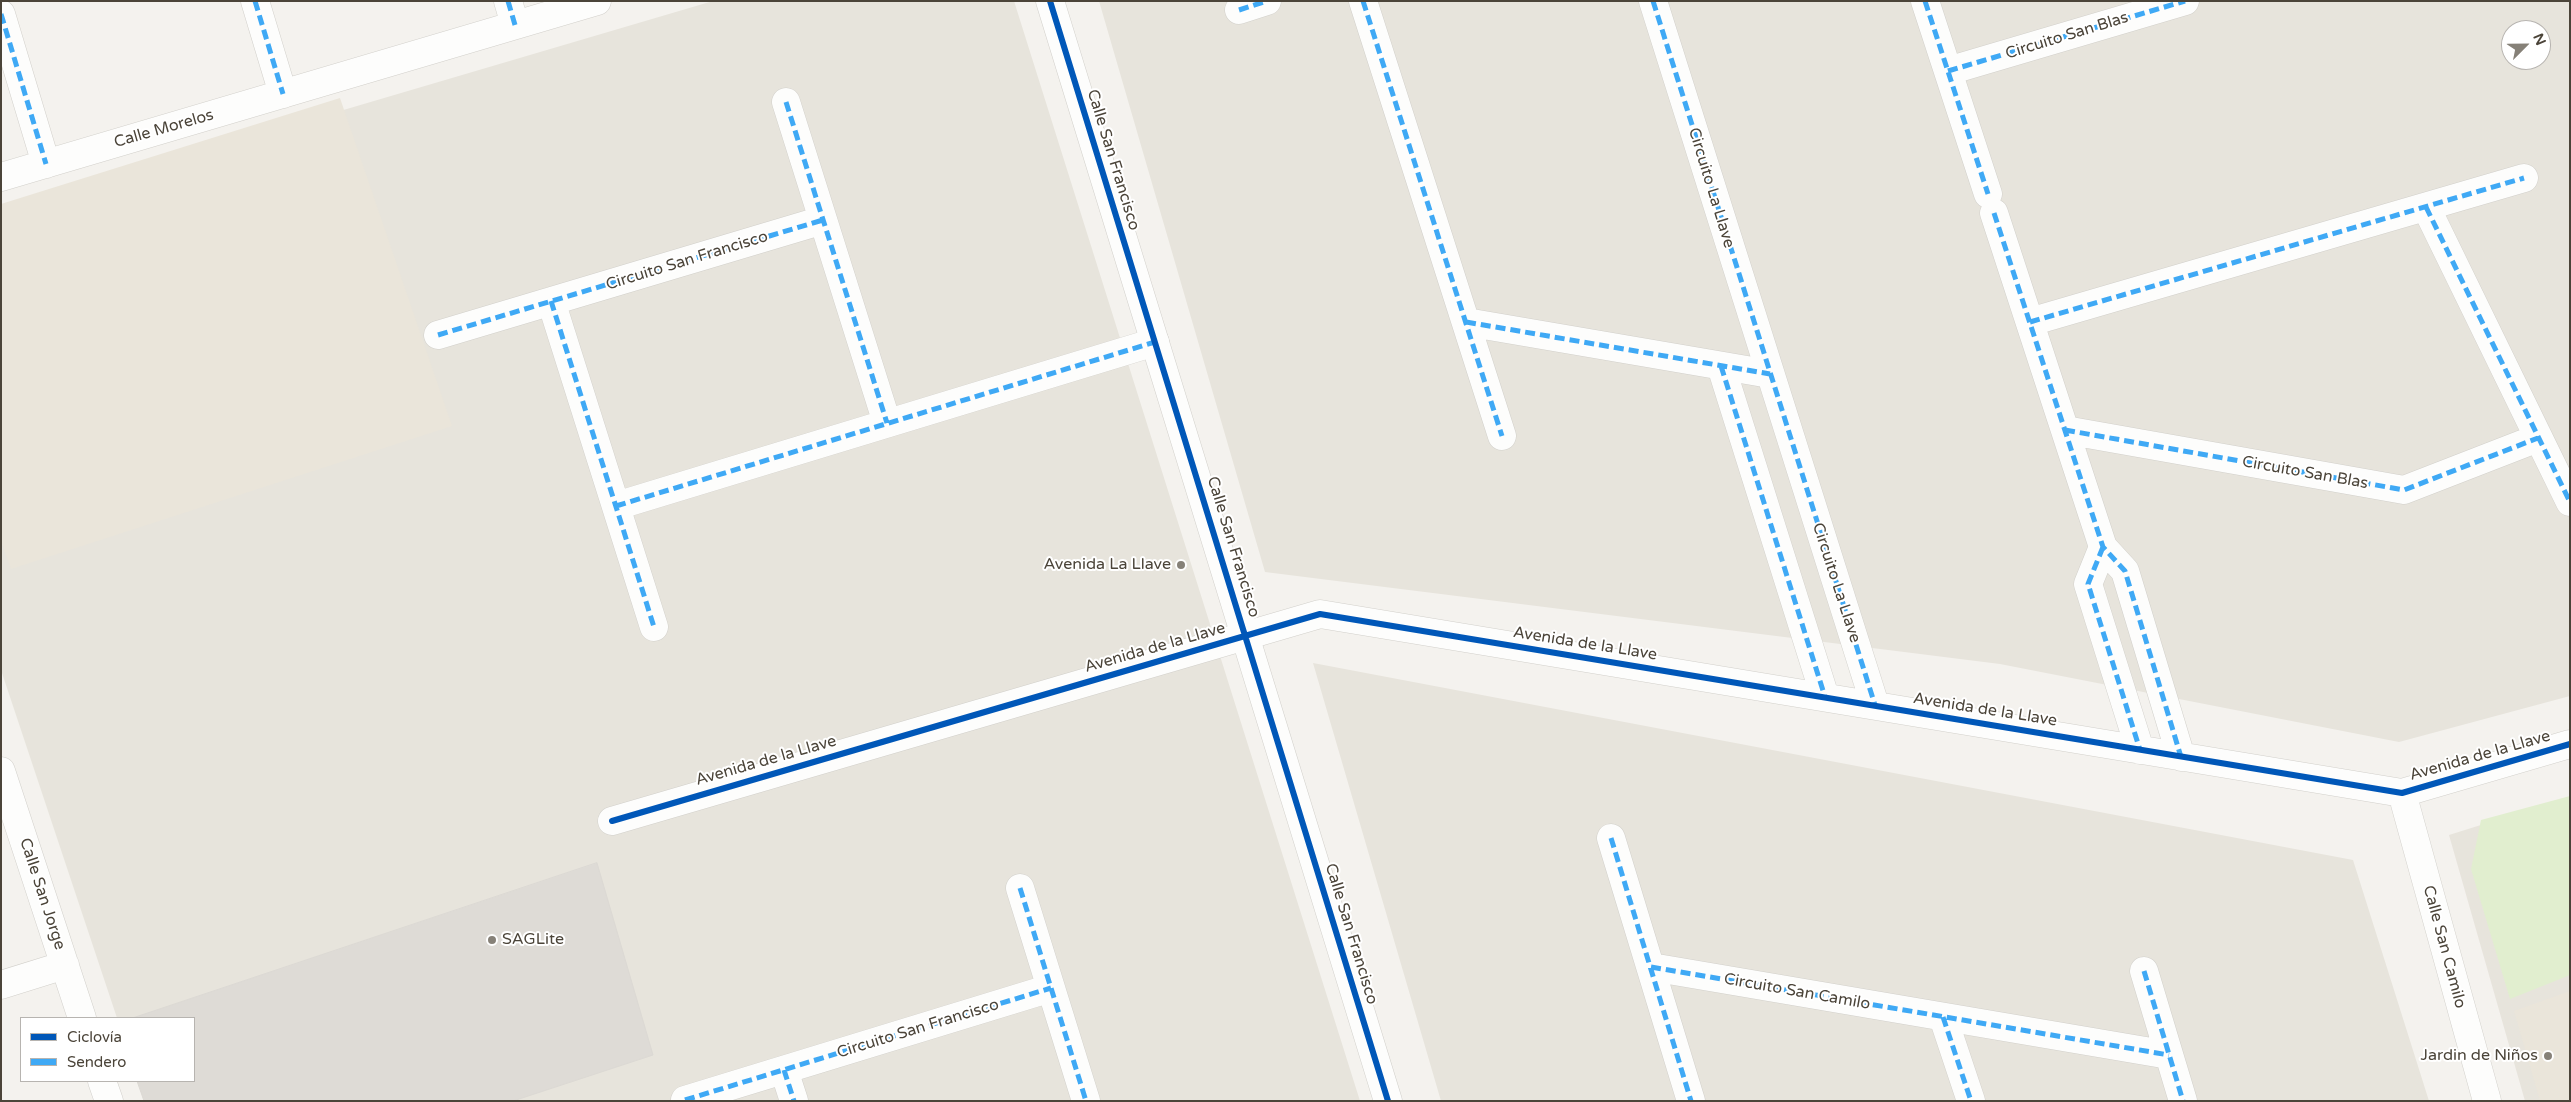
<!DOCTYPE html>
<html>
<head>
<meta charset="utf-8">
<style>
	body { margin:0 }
	#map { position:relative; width:2571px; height:1102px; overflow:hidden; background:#f4f2ee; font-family:"Varela Round",sans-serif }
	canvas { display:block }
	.frame { position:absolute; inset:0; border:2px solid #4b4439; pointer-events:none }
	.legend { position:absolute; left:20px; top:1017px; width:175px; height:65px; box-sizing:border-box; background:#fff; border:1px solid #b7b4b0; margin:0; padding:6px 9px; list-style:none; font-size:15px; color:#4b4439 }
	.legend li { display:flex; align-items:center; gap:10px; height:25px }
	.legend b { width:25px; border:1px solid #b7b4b0 }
	.north { position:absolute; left:2501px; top:20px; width:50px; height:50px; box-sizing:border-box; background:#fff; border:1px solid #b7b4b0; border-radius:50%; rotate:67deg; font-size:14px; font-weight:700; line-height:20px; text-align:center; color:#4b4439 }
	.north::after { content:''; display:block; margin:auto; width:18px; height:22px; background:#868178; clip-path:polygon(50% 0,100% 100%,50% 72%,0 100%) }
</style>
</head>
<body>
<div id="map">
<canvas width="2571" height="1102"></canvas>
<div class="frame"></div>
<ul class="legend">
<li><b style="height:6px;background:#0057b8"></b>Ciclovía</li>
<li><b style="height:6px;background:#3fa9f5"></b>Sendero</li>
</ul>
<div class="north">N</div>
</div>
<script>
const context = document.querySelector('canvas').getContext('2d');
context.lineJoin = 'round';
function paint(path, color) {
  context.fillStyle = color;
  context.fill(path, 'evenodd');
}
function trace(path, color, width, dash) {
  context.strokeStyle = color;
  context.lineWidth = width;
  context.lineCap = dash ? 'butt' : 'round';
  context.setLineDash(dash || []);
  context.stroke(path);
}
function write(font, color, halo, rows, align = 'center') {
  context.font = font + ' "Varela Round",sans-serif';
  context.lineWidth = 4;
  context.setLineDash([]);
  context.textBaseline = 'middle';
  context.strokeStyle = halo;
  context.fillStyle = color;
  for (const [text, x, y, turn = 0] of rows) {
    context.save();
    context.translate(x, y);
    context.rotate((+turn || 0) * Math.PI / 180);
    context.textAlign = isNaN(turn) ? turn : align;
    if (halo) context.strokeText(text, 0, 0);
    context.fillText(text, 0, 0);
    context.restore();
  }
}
const residential = new Path2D(`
	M713 1H1014L1360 1101H144L137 1081H194V1018H117L1 670V211Z
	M1099 1H2570V696L2399 742 2000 664 1265 572ZM2511 30H2541V60H2511Z
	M1313 663 2353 860 2429 1101H1441Z
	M2570 797V1101H2525L2449 835Z`);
const education = new Path2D(`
	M340 98 452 426 11 569 1 541V204Z
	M2570 991V1101H2540L2514 1011Z`);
const green = new Path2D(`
	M2570 796V975L2510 999 2471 869 2481 820Z`);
const building = new Path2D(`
	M597 863 653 1055 513 1101H144L137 1081H194V1018H133Z`);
const minor = new Path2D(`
	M255 1 283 94
	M508 1 515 25
	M1363 1 1502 436
	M1653 1 1875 705
	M1925 1 1988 194
	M1239 10 1267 1
	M1 14 46 164
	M1948 71 2185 1
	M786 102 887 423
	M1 177 597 1
	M2426 207 2570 502
	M1994 213 2103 547 2125 571 2181 757
	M551 301 654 627
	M1466 322 1770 374
	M2030 322 2524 178
	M438 335 823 220
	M1721 366 1825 697
	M2065 430 2404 490 2538 438
	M616 506 1155 342
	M2103 547 2088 584 2140 750
	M1 771 82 1018
	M2402 793 2487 1101
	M612 821 1320 614 2402 793 2570 744
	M1611 838 1691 1101
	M1020 888 1086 1101
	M1651 967 2169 1055
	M2144 971 2183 1101
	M1 985 65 965
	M1943 1017 1971 1101
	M784 1070 794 1101
	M102 1081 109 1101
	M685 1100 1051 988`);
const tertiary = new Path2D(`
	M1050 1 1388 1101`);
const quiet = new Path2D(`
	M255 1 283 94
	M508 1 515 25
	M1363 1 1502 436
	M1653 1 1875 705
	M1925 1 1988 194
	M1239 10 1267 1
	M1 14 46 164
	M1948 71 2185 1
	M786 102 887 423
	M2426 207 2570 502
	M1994 213 2103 547 2125 571 2181 757
	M551 301 654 627
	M1466 322 1770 374
	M2030 322 2524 178
	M438 335 823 220
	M1721 366 1825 697
	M2065 430 2404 490 2538 438
	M616 506 1155 342
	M2103 547 2088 584 2140 750
	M1611 838 1691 1101
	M1020 888 1086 1101
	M1651 967 2169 1055
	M2144 971 2183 1101
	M1943 1017 1971 1101
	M784 1070 794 1101
	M685 1100 1051 988`);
const cycleway = new Path2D(`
	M1050 1 1388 1101
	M612 821 1320 614 2402 793 2570 744`);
const markers = [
	[1181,565,5,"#868178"],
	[492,940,5,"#868178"],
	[2548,1056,5,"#868178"]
];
const streetNames = [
	["Circuito San Blas",2067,36,-17],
	["Calle Morelos",164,129,-16],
	["Calle San Francisco",1113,160,73],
	["Circuito La Llave",1711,188,73],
	["Circuito San Francisco",687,261,-17],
	["Circuito San Blas",2305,473,10],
	["Calle San Francisco",1233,547,73],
	["Circuito La Llave",1836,583,72],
	["Avenida de la Llave",1585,644,9],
	["Avenida de la Llave",1155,648,-16],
	["Avenida de la Llave",1985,710,9],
	["Avenida de la Llave",2480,756,-16],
	["Avenida de la Llave",766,761,-16],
	["Calle San Jorge",42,894,72],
	["Calle San Francisco",1351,934,73],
	["Calle San Camilo",2444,947,75],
	["Circuito San Camilo",1797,992,10],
	["Circuito San Francisco",918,1029,-17]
];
const poiNames = [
	["Avenida La Llave",1171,565],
	["SAGLite",502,940,"left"],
	["Jardin de Niños",2538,1056]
];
paint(residential, '#e7e4dc');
paint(education, '#eae5da');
paint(green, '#e1eecf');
paint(building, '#dedbd6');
trace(building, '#dcd9d4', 1);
trace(minor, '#d2d0cb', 29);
trace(tertiary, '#d2d0cb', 29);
trace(minor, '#fdfdfc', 28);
trace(tertiary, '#fdfdfc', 28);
trace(quiet, '#3fa9f5', 5, [10, 5]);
trace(cycleway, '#0057b8', 6);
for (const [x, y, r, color] of markers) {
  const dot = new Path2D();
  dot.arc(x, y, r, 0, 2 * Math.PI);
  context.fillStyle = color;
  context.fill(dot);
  trace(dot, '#fff', 2);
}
write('16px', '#4b4439', '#fff', streetNames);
write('16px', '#4b4439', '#fff', poiNames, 'right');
</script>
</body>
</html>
